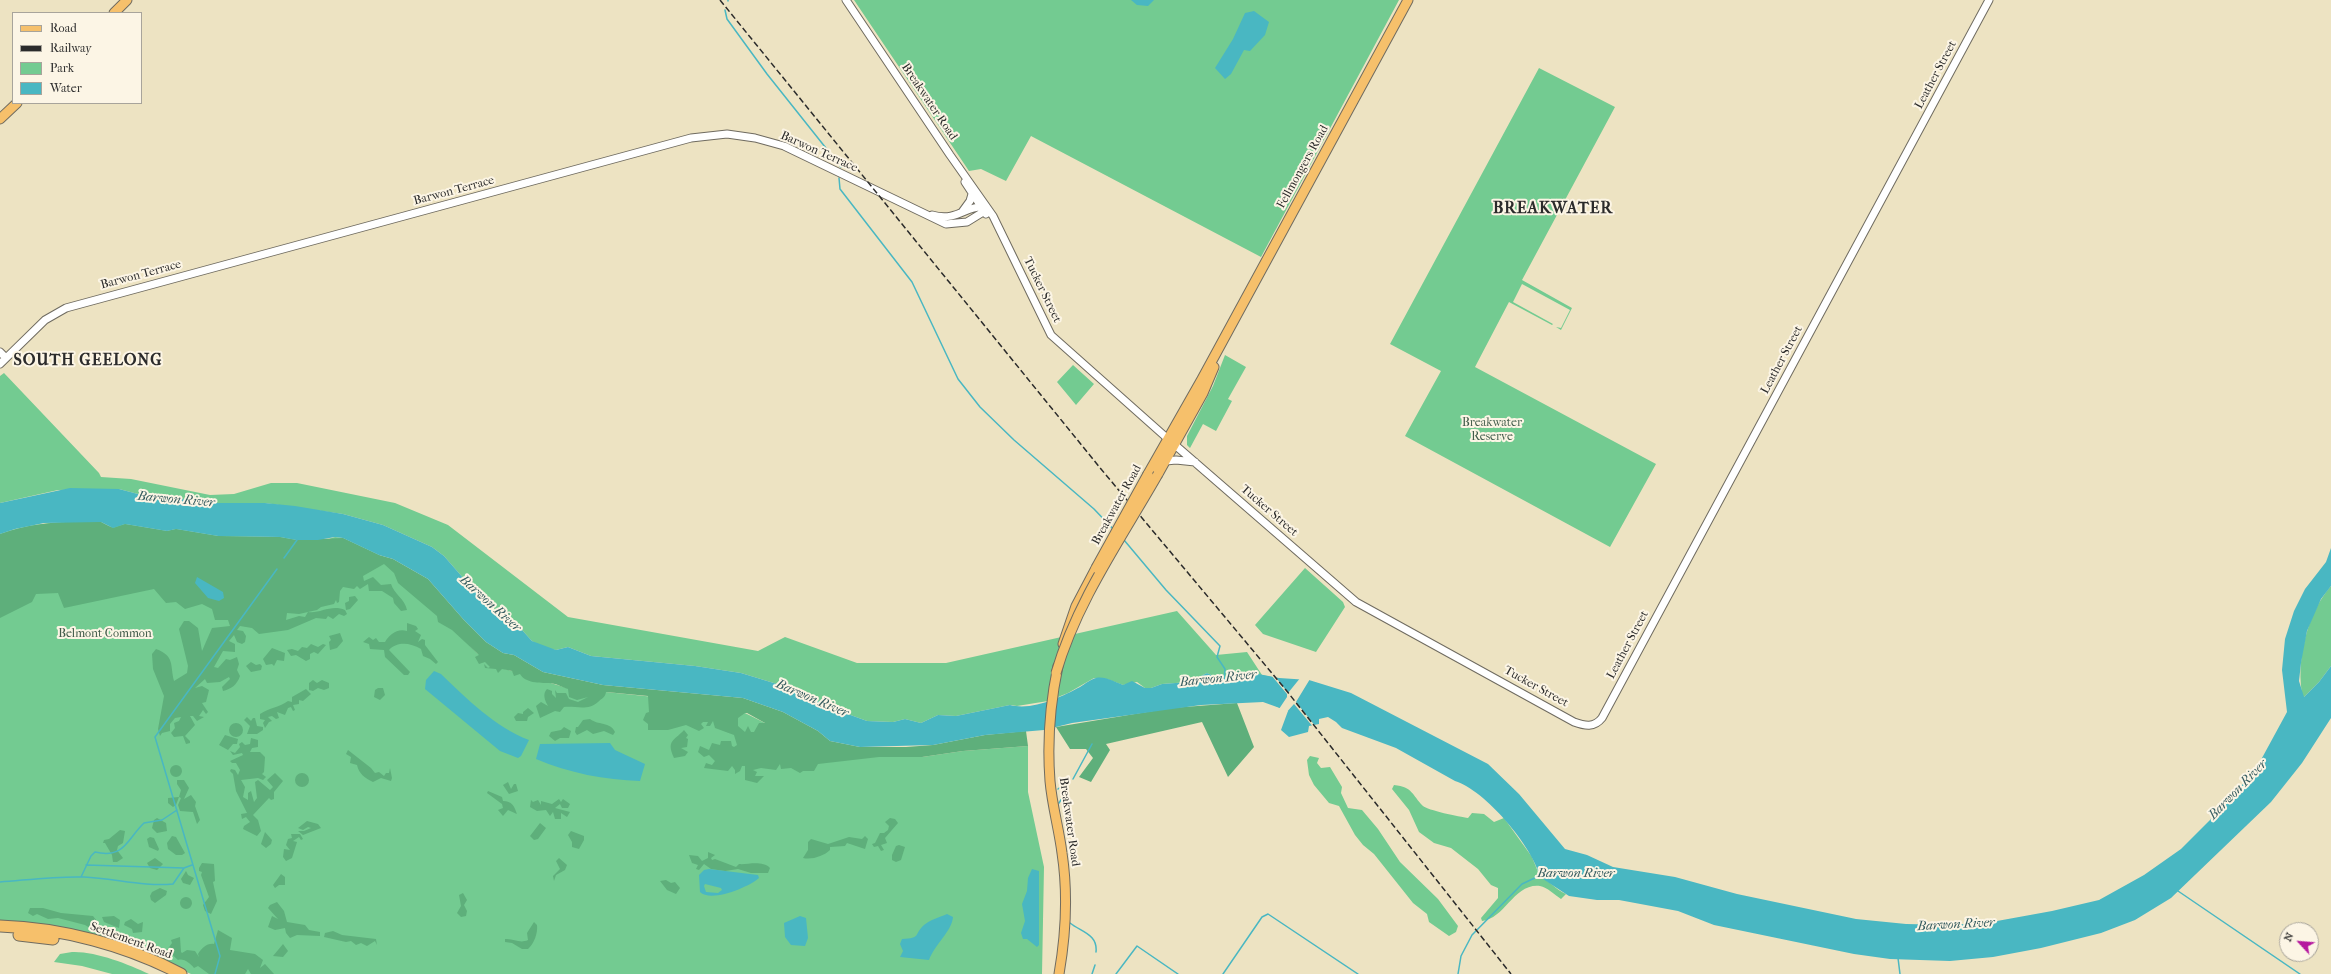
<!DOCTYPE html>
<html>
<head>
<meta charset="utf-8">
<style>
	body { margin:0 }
	#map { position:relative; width:2331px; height:974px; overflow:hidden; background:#ede3c2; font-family:"IM FELL French Canon",serif }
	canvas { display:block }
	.legend { position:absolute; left:12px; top:12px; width:130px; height:92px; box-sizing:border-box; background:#fcf5e5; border:1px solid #a8a49b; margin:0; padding:5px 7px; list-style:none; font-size:12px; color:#2b2b2b }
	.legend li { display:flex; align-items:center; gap:8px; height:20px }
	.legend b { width:20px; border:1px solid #a8a49b }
	.north { position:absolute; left:2279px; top:922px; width:40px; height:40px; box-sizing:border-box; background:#fcf5e5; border:1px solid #a8a49b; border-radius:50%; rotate:296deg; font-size:11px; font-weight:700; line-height:16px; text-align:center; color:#2b2b2b }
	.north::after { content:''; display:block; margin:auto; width:14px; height:18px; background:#b5179e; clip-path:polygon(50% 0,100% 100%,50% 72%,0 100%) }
</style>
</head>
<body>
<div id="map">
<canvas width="2331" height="974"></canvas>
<ul class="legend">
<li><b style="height:5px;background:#f6c06b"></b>Road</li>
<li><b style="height:5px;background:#2b2b2b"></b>Railway</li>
<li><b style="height:11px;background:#73cb91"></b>Park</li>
<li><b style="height:11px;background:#49b7c2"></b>Water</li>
</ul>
<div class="north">N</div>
</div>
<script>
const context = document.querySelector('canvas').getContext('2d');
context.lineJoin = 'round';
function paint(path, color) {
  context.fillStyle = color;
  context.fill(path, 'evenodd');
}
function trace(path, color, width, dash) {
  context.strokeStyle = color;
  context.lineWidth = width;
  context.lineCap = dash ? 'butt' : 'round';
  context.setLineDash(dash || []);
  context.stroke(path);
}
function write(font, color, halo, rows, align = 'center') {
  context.font = font + ' "IM FELL French Canon",serif';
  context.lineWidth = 4;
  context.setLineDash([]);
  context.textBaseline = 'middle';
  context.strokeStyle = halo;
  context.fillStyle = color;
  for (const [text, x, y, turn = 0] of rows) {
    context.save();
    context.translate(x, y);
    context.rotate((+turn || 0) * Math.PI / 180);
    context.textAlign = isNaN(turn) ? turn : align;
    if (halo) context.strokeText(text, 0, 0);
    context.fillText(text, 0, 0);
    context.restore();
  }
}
const green = new Path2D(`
	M854 0H1399L1261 257 1031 136 1006 181 981 169 969 171Z
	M1539 68 1615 107 1522 280 1572 308 1561 330 1556 327 1561 328 1570 310 1522 284 1513 302 1553 324 1552 325 1509 302 1475 367 1656 464 1610 547 1405 436 1441 371 1390 344Z
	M1225 355 1246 367 1228 399 1232 401 1216 431 1203 424 1190 448 1187 445V436L1213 386Z
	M1073 365 1094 384 1076 405 1057 382Z
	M4 373 99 473 101 477 131 479 210 495 234 494 271 483H297L395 503 448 525 568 617 758 651 785 637 857 663H946L1177 611 1216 655 1247 652 1262 675 1272 677 1280 708 1274 705 1253 673 1220 679 1207 673 1189 682 1162 684 1151 688H1145L1137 682 1123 685 1107 679 1094 678 1068 693 1048 701 1017 706 1010 705 956 716 938 715 921 723 905 719 893 722 867 721 834 709 790 688 741 673 695 666 591 656 568 647 556 650 544 648 532 641 522 630 493 612 444 556 432 547 383 525 343 514 265 503H206L177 498 138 494 119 489 58 490 0 503V376Z
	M101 522 108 527 125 524 167 531 176 529 218 536 280 537 296 540 329 539 335 537 343 538 379 555 477 653 502 668 567 688 674 699 745 713 777 729 802 757H922L963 751 1028 746V792L1044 867 1042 974H191L130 946 63 928 0 921V534C32 522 66 521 101 522Z
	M1305 568 1343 602 1345 607 1316 652 1263 634 1255 625Z
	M2331 586V666L2319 682 2303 698C2295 663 2307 613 2331 586Z
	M1310 756 1319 758 1317 763 1321 768 1330 767 1342 787 1341 793 1348 808 1362 810 1378 829 1400 862 1438 899 1458 926 1456 932 1449 936 1429 922 1427 914 1413 903 1374 854 1363 845 1355 835 1339 806 1329 803 1314 785 1309 775 1307 760Z
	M1394 785C1413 787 1412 795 1423 806 1427 810 1460 817 1468 818L1472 813 1484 814 1494 822 1504 818 1532 857 1540 877C1550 881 1556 890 1566 894L1561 899C1555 895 1547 887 1540 886 1514 883 1505 919 1482 921L1481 918 1498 898V888L1491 885 1478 869 1451 848 1434 843 1419 832 1409 810 1392 789Z
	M72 952C95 951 128 964 149 974H112L82 966 54 962 60 954Z`);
const forest = new Path2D(`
	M101 522 113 528 125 524 167 531 176 529 218 536 280 537 297 540 343 538 379 555 393 559 428 579 464 620 486 642 503 653 514 655 543 672 603 685 743 698 783 712 818 731 830 741 860 747H906L933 745 985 735 1026 731 1028 746 963 751 922 757H879L818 764 814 771H803L800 773 791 768 781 769 780 764 776 770 761 768 753 770 757 772 755 776H764L757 783 745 780V766H742L740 771 735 774V770L732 766 728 771 704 768 706 763 712 765 715 761 709 755 704 757 698 752 700 746 709 750 712 743 720 745 721 741H731L732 746 734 747 737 745 734 735 715 728 713 721 710 726H706L708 722H703L701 724 704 728 699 731 686 725 668 730H648V724L643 720 646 713 649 712 648 696 606 692C605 698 602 698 598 702 588 711 577 706 564 707L560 712 555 711 540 718 536 706 541 702 548 706C545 701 542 694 547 689L552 691V694L556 698 555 690 557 693H566L569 699 578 702 588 697 577 700 569 697 568 689C562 687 555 683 549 683 540 683 525 683 520 674L514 676 512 671 502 669 498 673 496 669 485 668 484 664 488 668 490 667 485 662 479 664 475 657 479 655 452 630 438 622 437 616 398 583 394 573 384 564 363 576 364 581 373 577 381 585 391 584C394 594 405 599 407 610L401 611 394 603 393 598 382 591H369L368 584 360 589 357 586 354 589 343 587 340 591 339 602 337 603 336 600 334 604 321 607 317 610 299 614 287 613 286 620 299 616 305 617 308 612C320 614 331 604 345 610L347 614 344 616 339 614 333 619 328 616 326 619 316 618 288 630 259 634 252 628 240 626 237 630 243 631 246 636 245 642 242 644 237 642 234 635 229 641 235 644V652L223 651 214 667 218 668 226 659 230 660 237 657 239 664 237 670 240 676C237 685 231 689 223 691L222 687 230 679 229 677 220 682 207 683 205 679 195 688 202 686 209 690 206 702 202 703 208 712 206 714 203 710 199 716 204 717 197 721 193 716H190L195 725 185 736 190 741V743L186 744 183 736 174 737 171 733 175 728 174 723 179 721 181 717 175 718 170 724V731L162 733 160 736 158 729 164 696 153 669 152 654 156 649C175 656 170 665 174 681L187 673 188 666 179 629 184 621H189L198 628 202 651 212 628 230 626 228 620H215L212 609 202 604 185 609 176 602 166 603 154 589 64 608 58 593 36 594 32 602 0 618V534C33 522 66 521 101 522ZM745 713H747L765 723H759L754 732H751L748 726 745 732 738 726V718Z
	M355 596 358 600 350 609 346 610 345 603 349 601V597Z
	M407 623 416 626 418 629 415 631 421 635 418 642 422 639 425 640V645L438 662 436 664 430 659 423 656 421 649C410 643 398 641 389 650L410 672 408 675H404L385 657 384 650 370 649 369 644 363 642 369 637 373 640 376 638 379 642H385C389 635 397 628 407 631Z
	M340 633 343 641 337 648 330 650 329 642 331 640 329 636Z
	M311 644 318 647 323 644 326 645 318 654 314 652 310 654V659L306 661 296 655 291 656 287 650 292 649 298 651 302 647 307 648Z
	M272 648 285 653 284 661 277 660 274 666 272 664 266 665 263 659Z
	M251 662 256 665 260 664 262 666 261 670 251 672 246 666Z
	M313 680 317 683 322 680 329 683V688L324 690 318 688 313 691 309 690V683Z
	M378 688H383L385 695 380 700 374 697 375 690Z
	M306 689 311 694 303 701 299 700V704L293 705 295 710 293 711 291 707 288 708 285 715 277 712 279 718 276 719 272 716 268 717 272 721 269 722 265 728 263 723 265 720 260 719V714C269 708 280 707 288 701L292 702V697Z
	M1237 703 1254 747 1228 777 1202 722 1106 744 1110 750 1091 782 1079 777 1093 758 1086 749H1070L1056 727 1171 708Z
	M528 708 534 713 528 717 527 721H516L514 717 518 713 523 714V712Z
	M247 717 251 721 253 718H255L257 726 263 727V730L257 734H247L250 726 244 720Z
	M590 719C597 725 611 722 615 732L613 735 604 731 593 734 587 730 577 735 575 732 576 727H578L583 720Z
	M229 730a7 7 0 1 1 14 0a7 7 0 1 1-14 0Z
	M564 727 571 731 569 738H560L555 741 549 736 551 732 561 730Z
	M684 730 688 735 686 738 688 739 687 747 681 748 688 752 685 756 674 758C666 740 674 741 684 730Z
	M225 735 238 739 237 744H233L228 750 219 745Z
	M251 738 258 740V747L252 748 250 752H260L265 757 264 772 262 774 266 777 263 780 258 778 241 780 245 787 243 797 248 800V793L251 791 254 802 257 798 255 782 258 780 270 790 273 787 267 780 275 773 283 781 274 792V799L271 800 269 798 253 815 258 820 261 831 257 836 243 829 244 826 250 822 246 817 242 819 241 814 247 813 236 791 233 774 230 771 231 769 235 770 238 775 240 770 236 763H232L230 761 243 755 242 753 233 755 230 751 235 753 240 747 239 744 242 742 245 745 250 744Z
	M348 750 371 768 375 773 379 772 384 776 386 773H389L390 768 392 778 391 781 381 778 373 782C365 778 359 774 357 765L350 763 351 757 346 754Z
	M170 771a6 6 0 1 1 12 0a6 6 0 1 1-12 0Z
	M295 780a7 7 0 1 1 14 0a7 7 0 1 1-14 0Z
	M177 780H184L189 788 184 799 191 795 196 802 195 806 200 820 197 824 193 812 180 811 178 805 181 798 179 797 176 805 173 807 168 803V798L179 797 181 790 177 784Z
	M508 782 511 789 514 784H516L518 791 509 794 503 785Z
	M488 791 502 797 503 801C512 801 514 806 517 814L508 810 503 816 498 810 503 808 502 804 487 793Z
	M559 799 561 802 563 799 570 804 568 808H562L560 804 555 808 570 812 567 817 561 813V819H555L553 812 550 816 546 810 537 811 530 807 531 800 533 802 538 800 541 805V801L552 804Z
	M157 818 166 823 167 831 157 833 152 828 154 820Z
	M890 818 895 819 898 823 885 838 887 843 881 845 884 850 881 851 878 846 874 847 872 844 875 843 880 833H884L888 830 889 826 885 822Z
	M307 821 318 824 321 828 303 835 298 831H304L311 828 308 827 303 830 298 828Z
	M540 823 546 828 538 839 534 840 530 836Z
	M120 830 125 831 123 843 118 846 117 850 123 858 117 862H113L112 855 105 843H103L104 840 109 839Z
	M571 831 584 836V840L579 849 572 847V842L568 835Z
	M265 832 272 840 271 844 266 848 261 844Z
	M291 834H300L303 839 301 840 299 837 293 841 297 842 292 858 286 861 283 857 284 849 290 850 286 845 288 839 292 838Z
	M172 836 176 837 185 853 182 855H176L168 849 167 843Z
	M865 836 868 839 865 849 847 843 845 846 830 847V850C824 856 812 860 803 858L808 850V842L811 839 828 844 849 837 862 839Z
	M150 837 154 838 159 849 158 851 149 847 147 839Z
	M899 845 905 847 901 860 896 862 892 860V855L896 846Z
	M708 852 715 855 711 858 712 860 715 859 736 867 739 864C747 865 762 860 770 868L768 873H751L738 869 725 871 711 869 704 864 699 870 696 869 698 865 692 863 689 855 698 856 702 861 708 858Z
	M155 858 163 864 157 870 150 868 147 863Z
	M559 858 567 865 565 870 556 875 554 881 553 876 560 869 556 861Z
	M202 863 214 864 215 881 213 882 217 901 211 914 205 911 203 905 209 897 201 875 202 872 199 871V868Z
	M186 871 188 875 194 878 190 885 183 883 181 879Z
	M281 874 285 877V885H279L275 888 273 885Z
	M666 880 671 883 675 882 680 888 676 894 667 890 660 881Z
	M160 888 167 891 166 895 155 903 151 900 150 896 152 892Z
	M463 893 467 900 464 905 467 911 466 916 461 917 457 913 461 906 459 895Z
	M180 903a6 6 0 1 1 12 0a6 6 0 1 1-12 0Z
	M277 902 284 911 287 922 305 925 309 930 320 932V936L297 935 290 938 286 933 285 928 275 930 268 927 272 916 278 919 268 908 270 905Z
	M30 908H43L61 913 93 916 100 925V927L90 928 85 925 58 918 48 919 37 914 33 916 28 913Z
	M114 916 120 920 119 928 104 922 102 917Z
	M131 919 138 924 143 922 142 932 133 933 132 929 124 925 125 922Z
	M534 922 537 925C538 933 534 944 528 949H522L512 943 505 942V939C514 938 519 944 528 940L527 933Z
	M218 930 232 938 230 950 255 954 263 960 260 968 265 964 274 974H251L248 969 245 974H209L198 966 194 968C191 964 184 958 178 960L167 950 172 943 171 940 180 937 181 952 182 953 187 950 195 951 199 957 198 954C202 948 207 943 214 944Z
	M333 931 342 935 376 939 377 945 375 941 367 946 361 943 356 945 351 941 346 942 324 937 325 933Z
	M283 944 288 951 283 957 273 956Z`);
const water = new Path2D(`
	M1131 0H1154L1148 6 1137 5Z
	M1254 11 1269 22 1265 35 1250 51 1244 50 1231 74 1225 79 1215 68 1233 39 1245 13Z
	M70 488 119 489 138 494 177 498 206 503H265L295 506 343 514 383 525 432 547 444 556 493 612 522 630 532 641 556 650 568 647 591 656 695 666 741 673 790 688 834 709 867 721 893 722 905 719 921 723 938 715 956 716 1010 705C1033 711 1061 697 1080 687 1085 684 1091 679 1096 678 1105 676 1115 682 1123 685L1132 681 1145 688H1151L1162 684 1189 682 1207 673 1220 679 1253 673 1279 678 1309 680 1351 693 1488 764 1519 794 1565 849 1587 855 1613 867 1675 877 1737 894 1856 919 1906 924 1953 925 1997 921 2052 911 2099 900 2144 875 2181 849 2218 812 2256 769 2287 712 2282 670 2285 639 2294 611 2305 589 2326 562 2331 548V586L2321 599 2307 631 2301 663 2299 681 2304 697 2319 682 2331 666V718L2302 763 2271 802 2171 898 2135 920 2101 933 2041 948 1993 957 1950 961 1890 959 1854 954 1714 925 1678 911 1619 900H1597L1569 896 1540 877C1533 847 1485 790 1455 781L1396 748 1342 728 1336 722 1328 717 1319 719V724L1309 726 1308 732 1289 737 1281 730 1288 711 1263 702 1201 705 1072 723 1044 730 985 735 933 745 860 747 830 741 818 731 783 712 743 698 603 685 543 672 514 655 503 653 486 642 464 620 428 579 393 559 379 555 343 538 335 537 318 540H296L280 537 218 536 176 529 167 531 125 524 113 528 101 522 44 523 15 529 0 534V503Z
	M197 577 223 592 224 598 219 601 208 598 195 583Z
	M434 671 441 674C467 699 495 727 529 740L521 756 518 758 500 751 425 689 426 680Z
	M610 743 615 750 645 764 640 781C605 780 569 773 536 759L540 744Z
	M709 869 758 875 759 878C749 887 711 903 700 892L699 875 704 870ZM705 884 721 888 722 890 718 893 706 892 704 886Z
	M1032 869 1039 871V945L1037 947 1027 939H1023L1021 933 1025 921 1022 904 1027 891 1028 878Z
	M947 914 953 917C952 931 935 944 929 960L900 957 903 951 900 944 902 939C922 938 913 935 924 925 930 920 940 917 947 914Z
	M800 916 806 918 808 938 805 946 791 945 785 937 784 923Z`);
const pier = new Path2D(`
	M1271 675H1274L1288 693 1301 677 1310 679 1296 702 1316 727 1314 728 1294 704 1285 714 1286 712 1279 709 1287 697V694Z`);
const stream = new Path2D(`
	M728 0V1
	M725 10 727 19 767 74 841 167
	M839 178 840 189 912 282 958 379 980 407 1014 440 1094 509 1114 530
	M1124 540 1166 590 1220 646 1217 657 1225 669 1224 680
	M284 558 297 540
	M1073 779 1092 744
	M1058 789 1063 785
	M1059 803 1066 792
	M86 865 184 868
	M81 877 91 856 95 852C125 859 127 839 144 823L162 820 177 810
	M0 882C27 880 56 876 84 877 113 878 144 887 173 884L184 868 192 865
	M2178 891 2300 974
	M1070 923C1081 932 1098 934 1096 952
	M1898 958 1900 974
	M215 974 220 956 155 737 277 569
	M1092 974 1095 965
	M1116 974 1137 946 1178 974
	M1223 974 1262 917 1268 914 1358 974
	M1458 974 1461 956 1472 935 1522 884 1541 875`);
const minor = new Path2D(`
	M846 0 950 155 993 216 1051 335 1168 439
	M965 182 986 214
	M962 212 970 201 972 194
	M932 215C958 222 966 205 983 207
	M0 352 6 358
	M0 364 45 320 66 308 691 138 727 134 755 138 784 146 946 224 967 222 988 209
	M1175 445 1356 602 1574 722C1585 726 1594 728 1602 718L1989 0
	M1166 461 1176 460 1195 462`);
const major = new Path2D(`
	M114 13 127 0
	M0 119 17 103
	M1148 474 1202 379 1408 0
	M1158 474 1203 393 1214 367
	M1063 644 1076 606 1096 568
	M1058 666C1050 704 1047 742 1050 781 1052 805 1059 829 1062 853 1068 893 1066 934 1059 974`);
const highway = new Path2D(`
	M0 926C62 928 126 945 181 974
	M19 935 53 939`);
const rail = new Path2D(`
	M720 0 1101 469 1286 690 1511 974`);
const majorBridge = new Path2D(`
	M1096 568 1148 474
	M1056 673C1077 601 1121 539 1158 474`);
const streetNames = [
	["Leather Street",1936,75,-62],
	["Breakwater Road",929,102,56],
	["Barwon Terrace",819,152,24],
	["Fellmongers Road",1303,167,-61],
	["Barwon Terrace",454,191,-15],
	["Barwon Terrace",141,275,-15],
	["Tucker Street",1042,290,64],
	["Leather Street",1782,360,-62],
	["Breakwater Road",1117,505,-61],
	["Tucker Street",1269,511,41],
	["Leather Street",1628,645,-62],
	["Tucker Street",1536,687,29],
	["Breakwater Road",1069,822,82],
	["Settlement Road",131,941,20]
];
const parkNames = [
	["Breakwater",1492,423],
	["Reserve",1492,437],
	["Belmont Common",105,634]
];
const waterNames = [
	["Barwon River",176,500,5],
	["Barwon River",490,604,42],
	["Barwon River",1218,679,-6],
	["Barwon River",812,699,23],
	["Barwon River",2238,790,-46],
	["Barwon River",1576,874],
	["Barwon River",1956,925,-3]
];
const districtNames = [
	["BREAKWATER",1553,209],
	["SOUTH GEELONG",88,361]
];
paint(green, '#73cb91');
paint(forest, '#5eaf7b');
paint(water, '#49b7c2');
paint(pier, '#ede3c2');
trace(stream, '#49b7c2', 1.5);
trace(minor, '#6f6b60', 9);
trace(major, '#6f6b60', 11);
trace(highway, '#6f6b60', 13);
trace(minor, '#fff', 7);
trace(major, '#f6c06b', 9);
trace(highway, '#f6c06b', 11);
trace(rail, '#2b2b2b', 1.5, [6, 3]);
trace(majorBridge, '#6f6b60', 11, []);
trace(majorBridge, '#f6c06b', 9);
write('12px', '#2b2b2b', '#fcf5e5', streetNames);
write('12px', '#415b4a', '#fcf5e5', parkNames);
write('italic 13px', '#365c60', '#fcf5e5', waterNames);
context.letterSpacing = '1px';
write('bold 16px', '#2b2b2b', '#fcf5e5', districtNames);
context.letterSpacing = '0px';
</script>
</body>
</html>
